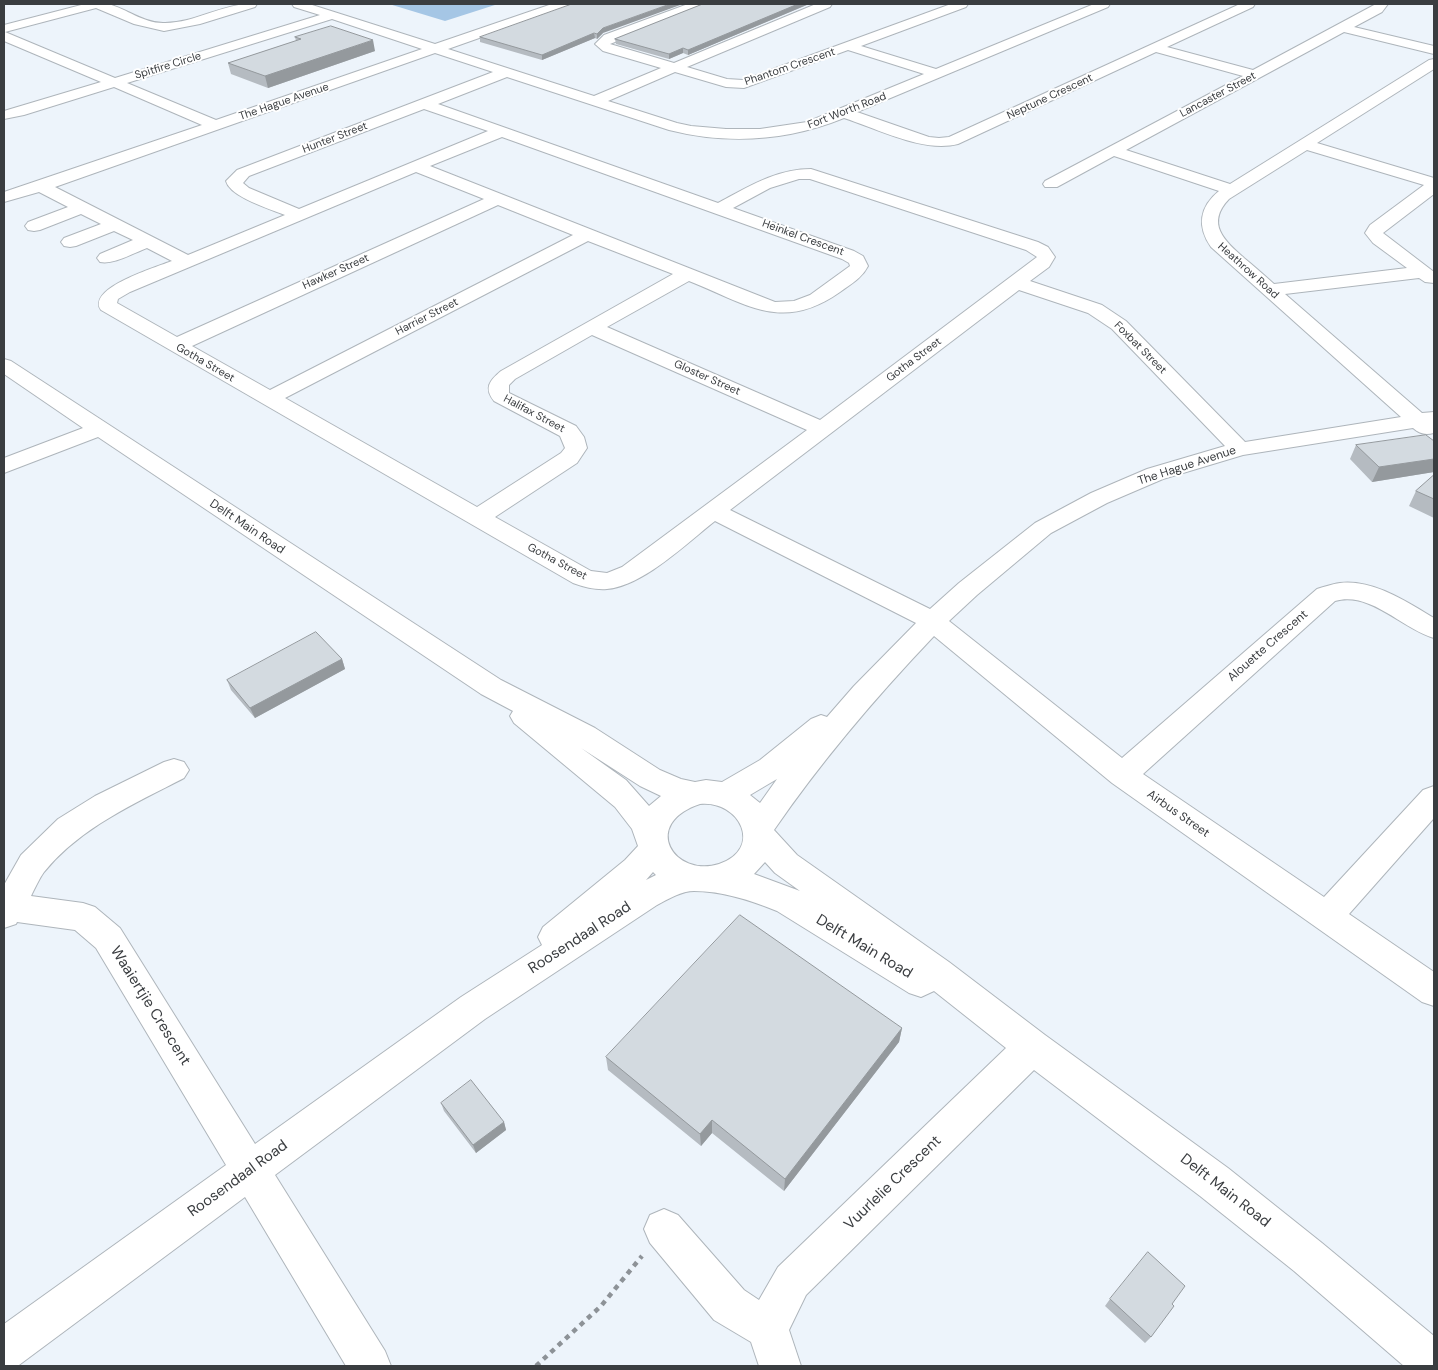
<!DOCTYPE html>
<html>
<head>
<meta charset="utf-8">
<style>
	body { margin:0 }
	#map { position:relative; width:1438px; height:1370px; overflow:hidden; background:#edf4fb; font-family:"DM Sans",sans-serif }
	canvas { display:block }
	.frame { position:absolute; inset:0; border:5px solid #3a3d40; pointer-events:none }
</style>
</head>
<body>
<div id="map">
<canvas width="1438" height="1370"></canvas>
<div class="frame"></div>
</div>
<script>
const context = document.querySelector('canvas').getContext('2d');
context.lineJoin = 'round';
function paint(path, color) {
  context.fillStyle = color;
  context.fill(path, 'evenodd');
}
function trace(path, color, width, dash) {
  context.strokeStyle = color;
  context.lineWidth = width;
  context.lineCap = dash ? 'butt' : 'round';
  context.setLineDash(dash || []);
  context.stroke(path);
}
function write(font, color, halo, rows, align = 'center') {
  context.font = font + ' "DM Sans",sans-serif';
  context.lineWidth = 4;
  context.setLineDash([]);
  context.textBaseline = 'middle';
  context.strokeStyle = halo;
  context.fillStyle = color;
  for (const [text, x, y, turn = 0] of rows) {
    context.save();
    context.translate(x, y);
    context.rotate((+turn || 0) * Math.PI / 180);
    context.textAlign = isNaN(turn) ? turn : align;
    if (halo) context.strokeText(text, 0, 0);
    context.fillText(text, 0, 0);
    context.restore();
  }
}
const green = new Path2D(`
	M389 4H498L445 21Z`);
const path = new Path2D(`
	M536 1366 601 1306 642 1256`);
const minor = new Path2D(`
	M85 4C92 4 101 2 108 4 127 9 143 23 163 23 195 24 224 2 257 4L255 7 200 24 164 31 134 24 96 8 5 32 115 78 320 15 294 7 292 4H309L435 44 552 4H569L567 7 448 49 594 96 661 68 603 51 595 44 604 35 688 4H704L702 7 610 44 674 63 816 4H832L830 7 687 67 727 79 743 80 951 4H968L966 7 861 46 936 69 1094 4H1110L1108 7 857 112 929 137 939 138 949 137 1240 4H1255L1253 7 1167 47 1253 70 1376 4H1388L1382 12 1354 27 1434 46V54L1344 32 1126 150 1230 184 1429 60 1434 59V69L1317 143 1434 178V194L1383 233 1434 272V283L1425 282 1419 278 1285 294 1422 413 1434 412V433C1425 435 1420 434 1413 428L1243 455 1163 479 1107 503 1051 533 977 595 949 621 1122 758 1317 589C1324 587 1332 584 1340 583 1373 579 1407 602 1434 618V638C1402 629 1371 591 1335 601L1143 774 1324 897 1423 790 1434 786V818L1349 914 1434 972V1006L1422 1002 1112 783 934 636C876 697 822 760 774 830L797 855 949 962 1045 1035 1228 1168 1322 1243 1434 1336V1366H1404L1294 1271 1200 1196 1034 1070 806 1295 789 1330 801 1366H759L751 1342 714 1320 650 1243 644 1229 650 1215 664 1209 678 1215 744 1290 759 1300 778 1267 1006 1048 934 991 921 997 909 993 777 911C750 900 722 891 694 891 682 891 668 899 657 905L485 1019 275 1175 385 1351 391 1366H346L245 1197 19 1365 4 1366V1324L226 1165 96 948 75 930 17 922 16 924 4 928V885L21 855 58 819 95 796 164 762 174 759 184 762 189 770 184 778C134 804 81 827 44 872 39 879 35 888 31 896L83 903 95 907 120 928 255 1144 461 997 542 945 538 937 543 927 625 860 638 846 632 829 615 807 514 723 510 716 513 711 481 694 98 437 4 473V458L83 428 4 374V359L11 361 501 680 595 728 660 770 681 779 695 782 706 780 722 782 760 760 811 719 821 715 827 717 854 686 916 623 715 521C687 543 643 586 607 589 596 590 584 587 573 583L101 310C86 288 157 267 172 261L147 248C133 253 114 265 100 262L97 258 100 254 133 240 114 231 76 246 70 247 64 246 61 242 64 238 101 224 81 214 40 230 34 231 28 230 25 226 28 222 68 207 39 192 4 202V192L202 125 114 87 24 115 4 119V111L101 82 4 41V25ZM332 19 422 49 216 120 127 83ZM848 50 924 74 807 122 760 129H726L691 126 677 123 608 101 675 72 726 87 744 88ZM1156 52 1243 76 1045 181 1043 184 1045 187H1057L1114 156 1219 191C1199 207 1197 227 1211 247L1401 417 1245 442 1126 321 1102 305 1030 281 1049 267 1055 257 1048 247 1038 242 811 169C776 169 748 187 718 203L438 104 507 77 669 130C729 145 787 141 844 118 878 129 923 153 958 144ZM435 53 493 72 237 170 226 181C230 197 270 209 285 215L188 255 55 187ZM424 109 488 131 299 209 249 188 243 183 249 176ZM502 137 842 259 849 263 850 266 810 295 794 301 775 302 430 166ZM1307 150 1424 185 1370 225 1365 233 1373 243 1407 268 1274 284C1264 275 1254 266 1244 258 1225 241 1205 224 1229 199ZM416 172 484 199 177 337 117 303 118 299 130 292ZM799 179H810L1026 250 1037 257 820 420 607 327 689 281C747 304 782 333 840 292 851 284 862 278 868 266L863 256 854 251 733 208 770 188ZM498 205 573 235 270 390 192 346ZM588 241 673 274 501 371C489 381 484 388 494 401L560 436 565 448 561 453 477 507 285 398ZM1019 290 1088 313 1112 329 1225 446 1147 469 1091 493 1035 523 959 583 930 609 730 510ZM592 335 807 430 622 567 607 573 591 571 495 517 577 463 587 448 584 437 576 426 509 393V385L515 379ZM581 748 640 786 661 796 649 806 626 780ZM777 779 760 803 750 795ZM700 804C740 800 764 849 719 864 674 878 640 824 700 804ZM765 862 775 873 800 891 754 874ZM653 872 656 875 646 880Z`);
const wall = new Path2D(`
	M703 4H809L688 55 683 53 669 59 616 44 615 39Z
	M603 33 597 39 595 38 542 60 480 42V37Z
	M295 37 375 51 268 88 231 74 228 63 296 41Z
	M1434 441V472L1372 482 1350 459 1356 445Z
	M1434 475V518L1409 506 1416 491Z
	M342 659 345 669 255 718 231 690 227 680Z
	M902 1028 899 1042 784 1191 712 1133 701 1146 608 1070 606 1057Z
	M441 1103 504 1122 506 1130 476 1153 444 1111Z
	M1110 1299 1172 1304 1151 1337 1145 1343 1105 1306Z`);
const shadedWall = new Path2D(`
	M670 4H683L603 33 597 39V34L603 28Z
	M798 4H809L688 55V50Z
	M594 33 595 38 542 60V55Z
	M373 40 375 51 268 88 265 76Z
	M683 48V53L669 59V54Z
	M1434 459V472L1372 482 1379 467Z
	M342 659 345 669 255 718 250 708Z
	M902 1028 899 1042 784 1191 785 1179Z
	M712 1120V1133L701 1146 700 1134Z
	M504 1122 506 1130 476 1153 473 1145Z`);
const building = new Path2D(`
	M572 4H670L603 28 597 34 594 33 542 55 480 37Z
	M703 4H798L688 50 683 48 669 54 615 39Z
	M331 26 373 40 265 76 228 63 301 39 295 37Z
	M1426 435 1434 441V459L1379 467 1356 445Z
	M1434 475V499L1416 491Z
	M316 632 342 659 250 708 227 680Z
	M740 915 902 1028 785 1179 712 1120 700 1134 606 1057Z
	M471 1080 504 1122 473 1145 441 1103Z
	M1148 1252 1185 1286 1172 1304 1174 1306 1151 1337 1110 1299Z`);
const farStreetnames = [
	["Spitfire Circle",168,66,-17],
	["Phantom Crescent",790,67,-19],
	["Lancaster Street",1218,95,-28],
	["Neptune Crescent",1050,97,-25],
	["The Hague Avenue",284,102,-19],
	["Fort Worth Road",847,111,-21],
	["Hunter Street",335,138,-21],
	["Heinkel Crescent",803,238,20],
	["Heathrow Road",1248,271,42],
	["Hawker Street",336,272,-24],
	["Harrier Street",427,317,-27],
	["Foxbat Street",1140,348,45],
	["Gotha Street",914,360,-37],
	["Gotha Street",205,363,30],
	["Gloster Street",707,378,24],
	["Halifax Street",534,414,28],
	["Gotha Street",557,562,28]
];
const streetNames = [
	["The Hague Avenue",1187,466,-18],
	["Delft Main Road",247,527,34],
	["Alouette Crescent",1268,646,-41],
	["Airbus Street",1178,814,35]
];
const nearStreetnames = [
	["Roosendaal Road",580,938,-33],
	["Delft Main Road",864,947,31],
	["Waaiertjie Crescent",150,1006,58],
	["Roosendaal Road",238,1179,-36],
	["Vuurlelie Crescent",893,1183,-44],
	["Delft Main Road",1225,1191,38]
];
paint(green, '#a5c6e5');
trace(minor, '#aeb5bb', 2);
trace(path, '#8d9297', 4.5, [5, 5]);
paint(minor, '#fff');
paint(wall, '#b5bbc1');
paint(shadedWall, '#94999d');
paint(building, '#d3dae0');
trace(building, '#94999d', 1);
write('11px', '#3a3d40', '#fff', farStreetnames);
write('12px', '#3a3d40', '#fff', streetNames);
write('15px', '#3a3d40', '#fff', nearStreetnames);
</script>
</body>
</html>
